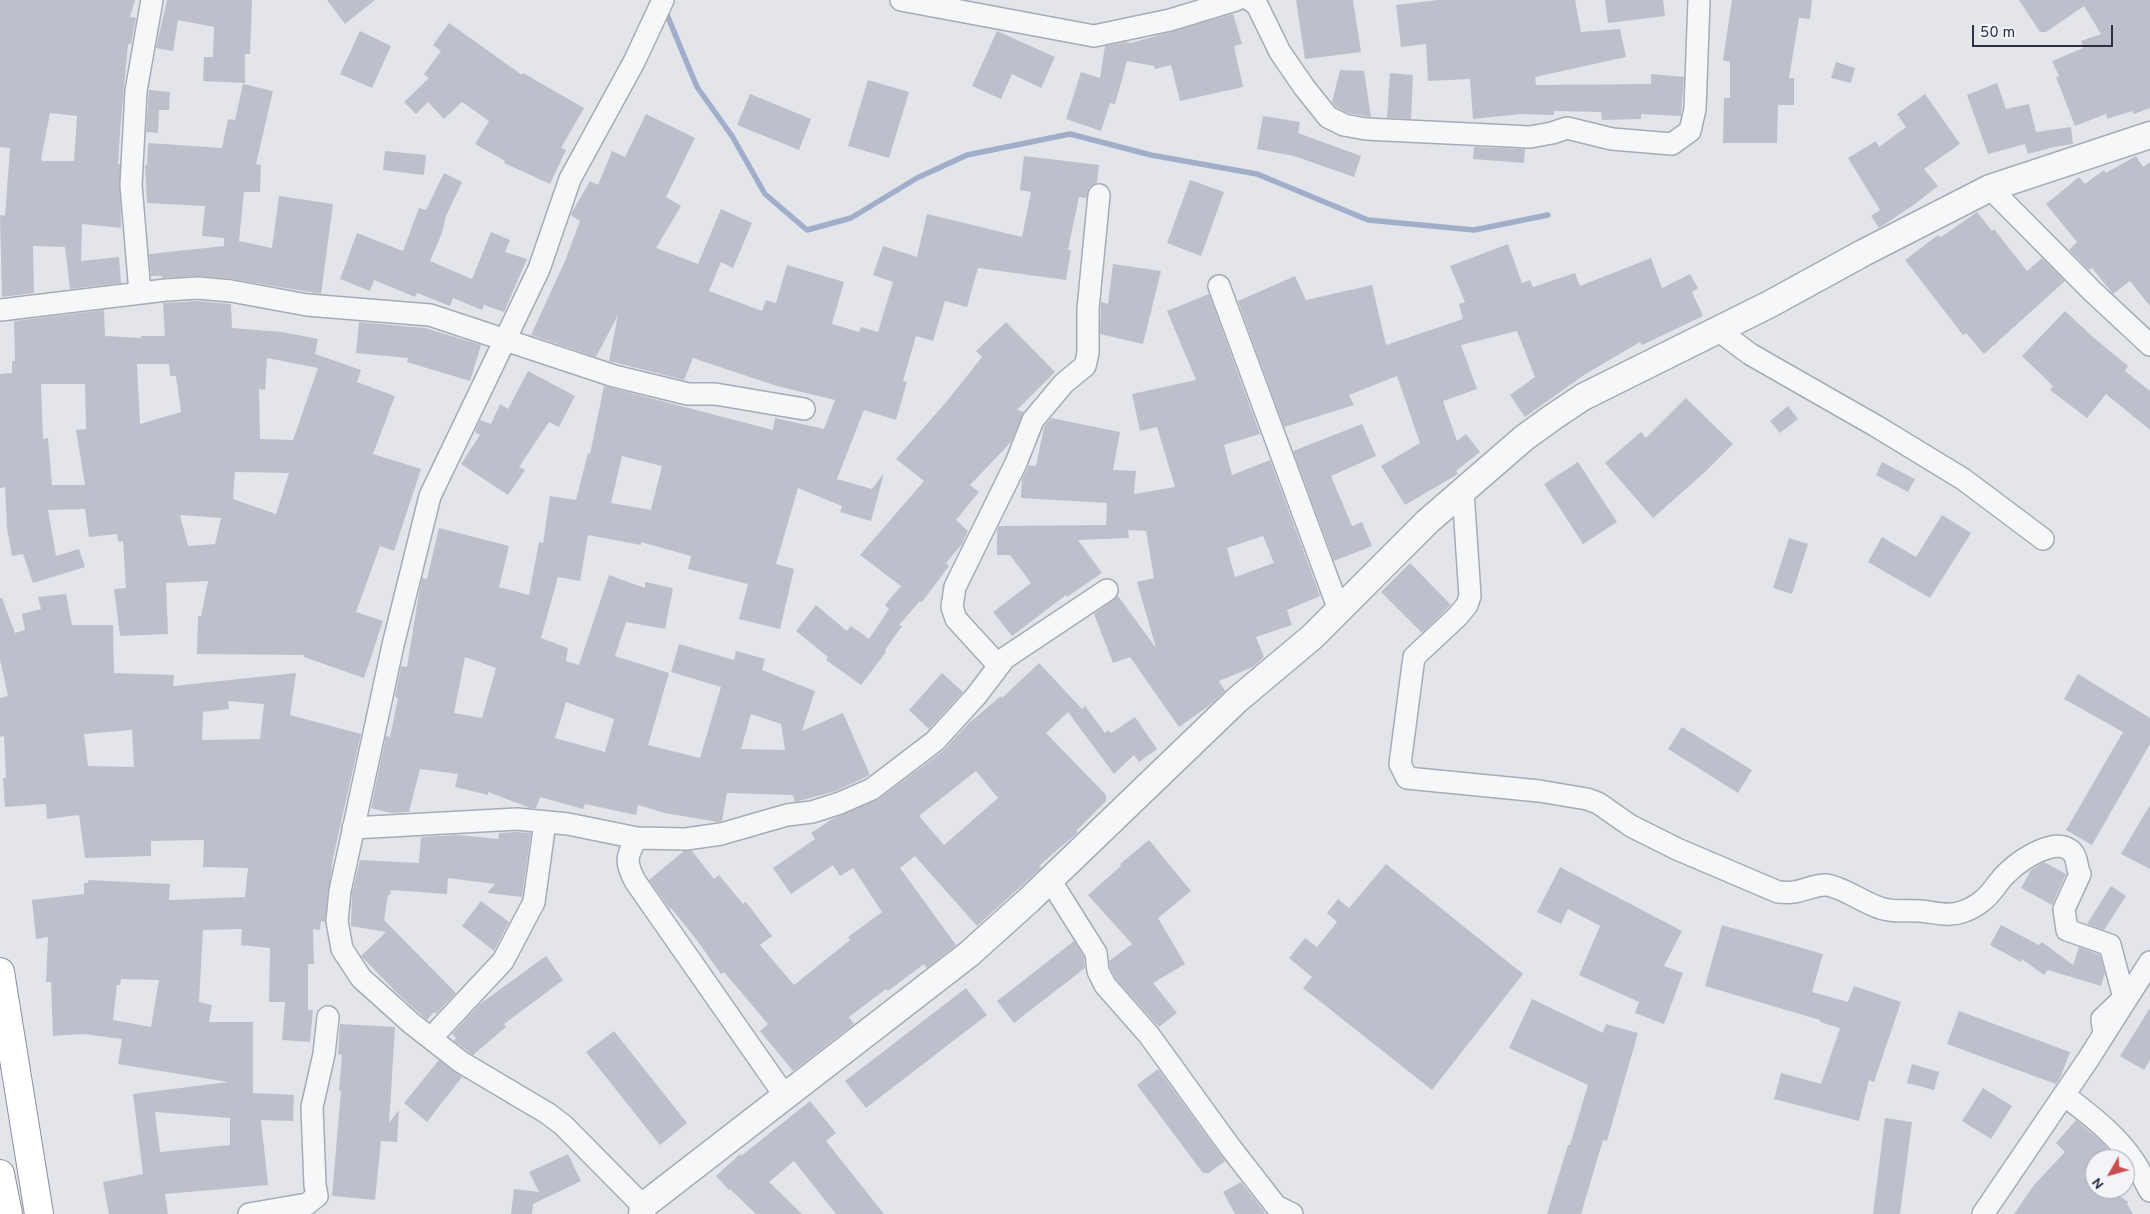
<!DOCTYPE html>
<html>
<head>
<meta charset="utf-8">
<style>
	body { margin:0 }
	#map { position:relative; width:2150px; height:1214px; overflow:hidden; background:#e3e5eb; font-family:Overpass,sans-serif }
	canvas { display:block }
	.north { position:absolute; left:2085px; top:1149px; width:50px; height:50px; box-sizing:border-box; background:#f3f4f8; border:1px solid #a3a6b0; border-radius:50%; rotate:232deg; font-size:14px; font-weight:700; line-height:20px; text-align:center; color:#2b3143 }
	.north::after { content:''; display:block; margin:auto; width:18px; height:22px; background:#ca4e4f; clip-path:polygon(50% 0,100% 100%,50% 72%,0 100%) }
	.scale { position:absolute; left:1972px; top:25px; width:141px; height:22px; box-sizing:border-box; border:2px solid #2b3143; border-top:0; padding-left:6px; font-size:15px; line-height:18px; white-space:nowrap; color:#2b3143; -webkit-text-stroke:4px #f3f4f8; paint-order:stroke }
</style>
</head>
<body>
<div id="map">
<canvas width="2150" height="1214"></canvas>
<div class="north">N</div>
<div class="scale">50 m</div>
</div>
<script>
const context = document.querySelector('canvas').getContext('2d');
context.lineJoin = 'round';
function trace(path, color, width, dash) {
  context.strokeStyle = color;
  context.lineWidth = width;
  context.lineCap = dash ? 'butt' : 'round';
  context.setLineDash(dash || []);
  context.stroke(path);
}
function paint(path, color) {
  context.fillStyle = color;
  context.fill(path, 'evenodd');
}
const stream = new Path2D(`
	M665 10 697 87 732 136 765 194 807 230 851 218 917 178 967 155 1070 134 1151 155 1257 174 1368 220 1474 230 1548 215`);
const building = new Path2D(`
	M0 0H135L130 17 136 18 131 44H128L120 131 118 164H120L121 228 82 224 81 261 119 257 121 283 70 289 65 247 33 246 34 293 2 297 0 215 5 216 10 148 0 147ZM50 113 77 116 74 161H43L41 159Z
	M167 0H252L250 54H245V83L203 81 204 57H213L214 27 178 20 173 51 156 48Z
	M327 0H375L345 24Z
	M1296 0H1353L1361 52 1305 59Z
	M1438 0H1575L1581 32 1620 29 1626 57 1535 77 1536 85 1651 84V74L1684 77 1681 116 1641 114V119L1602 120 1601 112 1554 111V115L1521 114 1473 119 1470 79 1428 81 1426 44 1401 47 1396 5Z
	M1605 0H1663L1665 16 1608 23Z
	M1732 0H1812L1810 19 1799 18 1789 78H1794V105H1778L1777 143H1723L1724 98H1730V62L1723 60Z
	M2019 0H2150V108L2134 114 2132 111 2107 119 2106 114 2075 126 2056 77 2059 76 2052 61 2083 48 2081 41 2101 34 2084 6 2046 32H2040Z
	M1233 14 1242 44 1234 46 1243 87 1180 101 1171 65 1155 69 1154 66 1127 61 1115 104 1110 103 1101 131 1066 119 1081 72 1100 78 1105 46 1126 42 1131 43Z
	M449 23 522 75 523 73 584 108 561 148 566 150 550 184 504 163 505 161 475 144 489 121 462 102 444 119 428 102 416 114 404 102 429 78 424 74 441 51 433 45Z
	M360 31 391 46 372 88 340 74Z
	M997 31 1055 57 1041 88 1012 74 1001 99 972 86Z
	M1836 62 1855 68 1851 83 1831 78Z
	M1340 70 1364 71 1371 117 1348 113 1336 107 1332 102Z
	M1390 73 1413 75 1411 119 1387 118Z
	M868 80 909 92 889 158 848 146Z
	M1997 83 2006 109 2029 104 2036 132 2071 127 2073 144 2054 147 2028 154 2025 144 1988 154 1967 95Z
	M243 84 273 91 256 164 261 165 260 192H244L239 241 272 248 279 196 333 204 321 294 232 279 199 276 162 278V276H151L149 254 224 246V238L202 236 205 206 147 203 145 165H147L148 143 222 148 228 119 235 120Z
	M149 90 170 92 169 110H159L158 133 146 132Z
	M750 94 811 119 799 150 737 125Z
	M1925 94 1960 144 1924 169 1938 186 1915 204 1879 228 1871 216 1880 210 1848 158 1876 141 1879 147 1906 127 1897 114Z
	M646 114 695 138 666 197 681 206 656 248 698 264 721 209 752 223 733 268 721 262 709 291 762 311 766 300 776 303 787 265 844 282 832 324 859 332 861 327 878 332 893 282 873 275 883 246 917 257 927 214 1022 237 1031 192 1020 190 1024 156 1099 165 1097 183 1089 187 1086 198 1079 197 1068 250H1071L1066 280 978 268 967 307 945 301 933 341 916 336 903 381 907 382 896 420 864 410 837 479 872 489 884 473 871 521 840 512 842 506 798 488 776 564 794 569 780 629 739 619 748 584 688 569 691 556 641 542V545L588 535 580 581 558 577 541 638 568 648 566 661 579 665 609 575 645 588V582L673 588 665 629 626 622 615 656 669 673 648 745 700 758 721 687 671 672 679 644 734 660 736 651 765 659 762 670 815 691 802 731 843 713 870 775 836 791 799 801 795 802 793 795 727 793 722 821 717 822 665 813 638 805 636 815 585 804 583 809 540 797 536 808H530L488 792V795L455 787 458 774 420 769 409 812 391 813 371 808 386 736 390 737 398 698 395 697 401 666 407 667 419 593 422 578 427 579 439 528 509 546 499 587 529 595 539 542 543 543 550 496 576 500 588 453 590 454 604 386 773 430 775 418 824 429 835 400 777 386 693 358 684 380 609 361 618 315 596 357 531 335 565 261 580 221 571 215V214L590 181 598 185 612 151 625 157ZM622 456 662 466 651 510 611 503ZM465 657 496 668 482 718 454 713ZM566 702 614 719 605 752 555 738ZM751 714 781 724 785 750 741 749Z
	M1263 116 1300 122 1298 133 1361 156 1354 177 1294 156 1257 149Z
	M1474 147 1525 149 1524 163 1473 159Z
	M385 151 426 155 424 175 383 170Z
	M2136 156 2143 167 2150 162V306L2130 281 2113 294 2092 268 2089 270 2069 250 2077 242 2046 204 2079 177 2085 184 2104 170 2106 173Z
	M444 173 462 182 446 216 442 233 430 261 472 279 491 232 510 240 505 252 527 259 504 312 484 305 482 310 453 298 450 306 417 293 415 297 374 280 370 291 340 279 357 233 403 251 419 208 426 210Z
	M1190 180 1224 192 1201 256 1167 243Z
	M1977 212 1992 231 1994 229 2027 271 2042 258 2065 281 1984 354 1966 333 1963 335 1905 260 1938 235 1941 237Z
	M1508 244 1522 283 1530 280 1533 287 1575 273 1580 286 1651 258 1662 288 1690 274 1698 288 1692 292 1703 316 1642 345 1640 342 1584 375 1525 417 1510 395 1535 377 1517 331 1461 345 1477 389 1443 401 1457 441 1466 434 1480 452 1456 471 1458 474 1405 505 1381 466 1420 443 1397 376 1349 395 1354 405 1284 427 1238 301 1295 276 1306 300 1372 285 1386 345 1463 319 1459 304 1465 302 1450 266Z
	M1113 264 1161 271 1143 344 1100 334 1101 302 1108 304Z
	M1209 294 1260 434 1224 445 1232 475 1270 460 1320 596 1287 610 1292 625 1256 637 1264 657 1253 667 1219 681 1225 691 1210 705 1179 727 1130 657 1113 663 1094 614 1118 596 1156 648 1137 582 1154 578 1146 531 1128 530 1129 538 1078 540 1102 573 1067 597 1066 595 1012 636 993 612 1031 583 1010 555H997V530L999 526 1106 525 1107 503 1021 498 1022 479 1029 465 1036 466 1044 427 1051 418 1120 432 1113 470 1136 471 1134 494 1175 487 1157 427 1140 431 1132 394 1196 380 1167 311ZM1263 536 1274 563 1235 577 1227 548Z
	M198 301 231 304 232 328 282 332 318 339 315 354 361 370 357 382 395 396 373 454 421 469 394 551 380 546 356 612 383 621 364 678 304 657V655L197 654 198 616H201L208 581 166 583 168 634 120 636 114 589 126 588 123 541 118 542 117 534 89 537 85 509 48 510 56 556 79 549 85 567 33 583 23 554 12 556 7 528 5 487 0 488V374L12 373V361H15L14 321 104 310 105 336 141 338V336H165L163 303ZM267 358 318 368 293 440 260 439 259 389 265 390ZM137 364H169L170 376H176L181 412 140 424ZM41 384H85L86 429 76 430 85 485H52L48 438 43 439ZM235 472 289 473 276 514 233 499ZM180 515 221 518 215 544 188 546Z
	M2065 311 2094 338 2128 366 2125 371 2150 391V430L2106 394 2087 418 2050 390 2053 386 2022 356Z
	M359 322 425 328 481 345 470 381 407 362 408 358 356 353Z
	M1006 322 1055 372 1017 410 1024 412 1011 442 970 485 979 492 956 520 968 531 962 544 946 563 949 566 922 602 920 601 899 625 902 626 885 650 886 652 861 685 826 660 828 657 796 631 816 605 847 631 851 626 869 639 889 609 885 605 901 586 860 555 924 481 896 459 947 401 982 357 976 351Z
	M528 371 575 396 559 427 549 422 519 467 525 470 508 495 461 464 480 435 475 432 480 420 491 424 500 404 508 409Z
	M1686 398 1733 444 1705 472 1653 518 1605 463 1641 432 1646 438Z
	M1788 406 1798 419 1780 433 1770 421Z
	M1362 424 1376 456 1331 476 1352 526 1362 522 1372 546 1334 561 1293 451Z
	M1578 462 1617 522 1583 544 1544 484Z
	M1882 462 1915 479 1908 492 1876 475Z
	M1942 515 1971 533 1930 598 1868 562 1882 537 1916 557Z
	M1789 538 1808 544 1792 594 1773 588Z
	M1410 563 1451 605 1422 633 1381 592Z
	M66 594 72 625H113L114 673 174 675 173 686 296 673 290 715 361 734 333 858 325 922 321 921 320 930 313 929 314 964H308V1010H313L310 1042 282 1040 285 1002H269L270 948 241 945 242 929 203 930 199 1002 212 1005 209 1022H253V1093L294 1095 293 1121 261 1120 268 1185 165 1194 168 1214H109L103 1182 143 1174 133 1094 228 1082 118 1064 122 1039 83 1034 53 1036 51 982H46L48 937 36 939 32 900 84 894V883H88V880L170 884 169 900 245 897 248 868 203 867 204 840 151 841V856L85 858 79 815 47 819 46 804 5 807 3 778H6L4 736 0 737V698L8 696 0 659V598H2L15 633 25 630 22 614 41 609 38 597ZM228 701 264 704 260 739 202 740 203 712 229 709ZM132 730 134 767 88 766 84 734ZM121 979 159 980 151 1027 113 1020 117 985H120ZM155 1112 230 1118V1145L160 1152Z
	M1039 663 1082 709 1085 706 1105 733 1108 730 1111 733 1135 717 1157 749 1139 762 1134 755 1114 774 1068 712 1046 733 1106 795V801L1076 831 1078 832 1039 866 1041 868 977 926 915 856 900 868 956 945 927 968 924 964 888 991 886 989 849 1017 854 1024 793 1071 760 1031 768 1024 724 972 721 974 696 939 671 908 670 909 649 880 684 851H692L714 879 719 875 743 904 746 902 772 936 760 945 794 985 850 940 848 937 882 912 853 868 840 876 833 865 791 894 773 868 815 839 811 833 832 819 879 799 943 751 969 723 1001 696 1002 698ZM976 771 998 798 944 845 919 816Z
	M942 673 963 692 929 729 909 710Z
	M2078 674 2150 718V744L2092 845 2066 830 2123 732 2064 699Z
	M1682 727 1752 770 1738 793 1668 749Z
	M2150 805V869L2121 854Z
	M517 832 531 833 522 897 487 893 495 884 448 878 447 894 391 890 390 895H388L384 920 456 993 436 1014 434 1012 427 1020 398 994 361 956 386 932 351 926 352 893 360 860 419 863 421 837 459 835 498 839 499 833Z
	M1149 840 1191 891 1158 918 1185 964 1153 983 1177 1013 1159 1027 1115 978 1110 967 1109 961 1132 944 1088 895 1121 866 1120 864Z
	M2044 862 2066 874 2052 905 2021 888 2031 870Z
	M1386 864 1523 974 1432 1090 1303 988 1312 977 1289 958 1305 938 1317 947 1337 922 1327 913 1338 899 1349 908Z
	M1560 867 1682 931 1664 966 1683 973 1664 1024 1635 1013 1639 1002 1579 975 1600 926 1568 909 1561 924 1537 912Z
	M2111 886 2126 896 2104 930 2087 924Z
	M481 901 509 922 494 951 462 926Z
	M1722 925 1823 954 1812 992 1848 1002 1854 986 1901 1002 1874 1082 1869 1080 1859 1121 1774 1099 1781 1073 1821 1084 1840 1028 1820 1022V1020L1705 986Z
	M2001 925 2039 945 2042 942 2073 965 2079 947 2100 955 2105 973 2101 986 2048 970 2044 975 2022 959 2021 962 1990 945Z
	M1074 941 1084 957 1085 968 1014 1023 997 1001Z
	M546 956 563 980 504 1024 506 1027 473 1055 454 1041 456 1038 452 1034 480 1004Z
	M966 988 987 1015 866 1108 845 1081Z
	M1532 999 1603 1033 1606 1024 1638 1033 1607 1141 1603 1140 1581 1214H1547L1568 1145H1570L1588 1085 1509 1048Z
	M2150 1008V1060L2144 1070 2120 1056Z
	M1959 1011 2070 1052 2061 1076 2056 1084 1947 1044Z
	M340 1024 395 1027 389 1123 399 1110 397 1142 381 1141 375 1200 332 1196 341 1091H339L342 1055 338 1054Z
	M614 1031 687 1123 660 1145 586 1052Z
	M439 1060 462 1077 427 1122 404 1103Z
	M1912 1064 1939 1072 1934 1090 1907 1083Z
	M1158 1069 1225 1161 1209 1173H1203L1137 1085Z
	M1983 1088 2012 1106 1991 1139 1962 1121Z
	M810 1101 836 1133 826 1141 884 1214H836L794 1161 769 1182 802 1214H756L730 1189 729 1190 716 1176 740 1154 741 1156Z
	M1885 1118 1912 1122 1900 1214H1873Z
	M2076 1120 2103 1143 2117 1159H2095V1189H2111L2128 1202 2127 1204 2133 1214H2014L2034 1185 2065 1152 2056 1143Z
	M568 1154 581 1181 533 1204 532 1214H511L514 1189 539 1192 529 1172Z
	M1241 1182 1263 1210 1265 1214H1235L1223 1192Z`);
const minor = new Path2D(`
	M901 0 1094 36 1170 20 1236 0
	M1250 0 1257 5 1280 52 1304 87 1328 117 1344 125 1366 129 1530 137 1552 133 1567 128 1612 139 1672 144 1690 131 1695 109 1699 0
	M1990 188 2092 291 2150 345
	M1219 286 1339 610
	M140 293 131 185 136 91 152 0
	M0 310 166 290 198 288 231 291 307 305 430 315 614 376 688 394H715L804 409
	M1718 330 1750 354 1876 426 1963 479 2043 539
	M1463 491 1470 596 1467 605 1458 616 1414 657 1400 764 1407 778 1539 791 1587 799 1598 803 1631 826 1677 849 1778 892C1783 892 1788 893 1793 892 1805 891 1815 884 1827 885 1844 888 1859 900 1875 906 1890 913 1904 910 1920 911 1934 912 1948 917 1962 912 1968 910 1976 906 1982 901 1992 894 1998 881 2007 873 2020 860 2058 834 2073 853 2078 859 2076 867 2080 874L2064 909 2067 930 2110 945 2124 998 2102 1019 2104 1034
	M999 666 956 619 952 607 955 587 1016 463 1033 420 1064 383 1085 366 1088 353V309L1099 195
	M353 828 517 819 568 824 637 838 686 839 721 834 787 815 812 812 840 803 872 789 935 741 976 696 1005 658 1107 590
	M637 838C626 856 625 862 635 881L785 1096
	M1050 880 1096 953 1098 971 1105 985 1149 1035 1230 1147 1276 1206 1292 1214
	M431 1038 503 961 534 902 545 822
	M2064 1095C2090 1115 2117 1135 2135 1163 2141 1172 2145 1182 2150 1191
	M643 1206 563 1125 547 1113 461 1062 411 1023 361 978 342 949 337 921 340 891 393 645 430 496 539 269 570 179 634 62 663 0
	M249 1214 307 1204 317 1196 315 1185 312 1107 324 1054 328 1017
	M1983 1214 2089 1058 2150 962`);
const tertiary = new Path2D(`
	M642 1214 643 1206 969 954 1029 900 1237 700 1312 637 1427 522 1524 438 1553 417 1583 397 1770 304 1863 253 1990 188 2150 135`);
const trunk = new Path2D(`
	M0 972 39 1214
	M0 1174 8 1214`);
trace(stream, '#a0aec9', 5.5);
paint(building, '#bdc0ca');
trace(minor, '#a8abb5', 24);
trace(tertiary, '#a8abb5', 29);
trace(trunk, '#8b90a1', 30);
trace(minor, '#f6f7f9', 21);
trace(tertiary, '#f6f7f9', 26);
trace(trunk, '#fff', 28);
</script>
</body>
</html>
